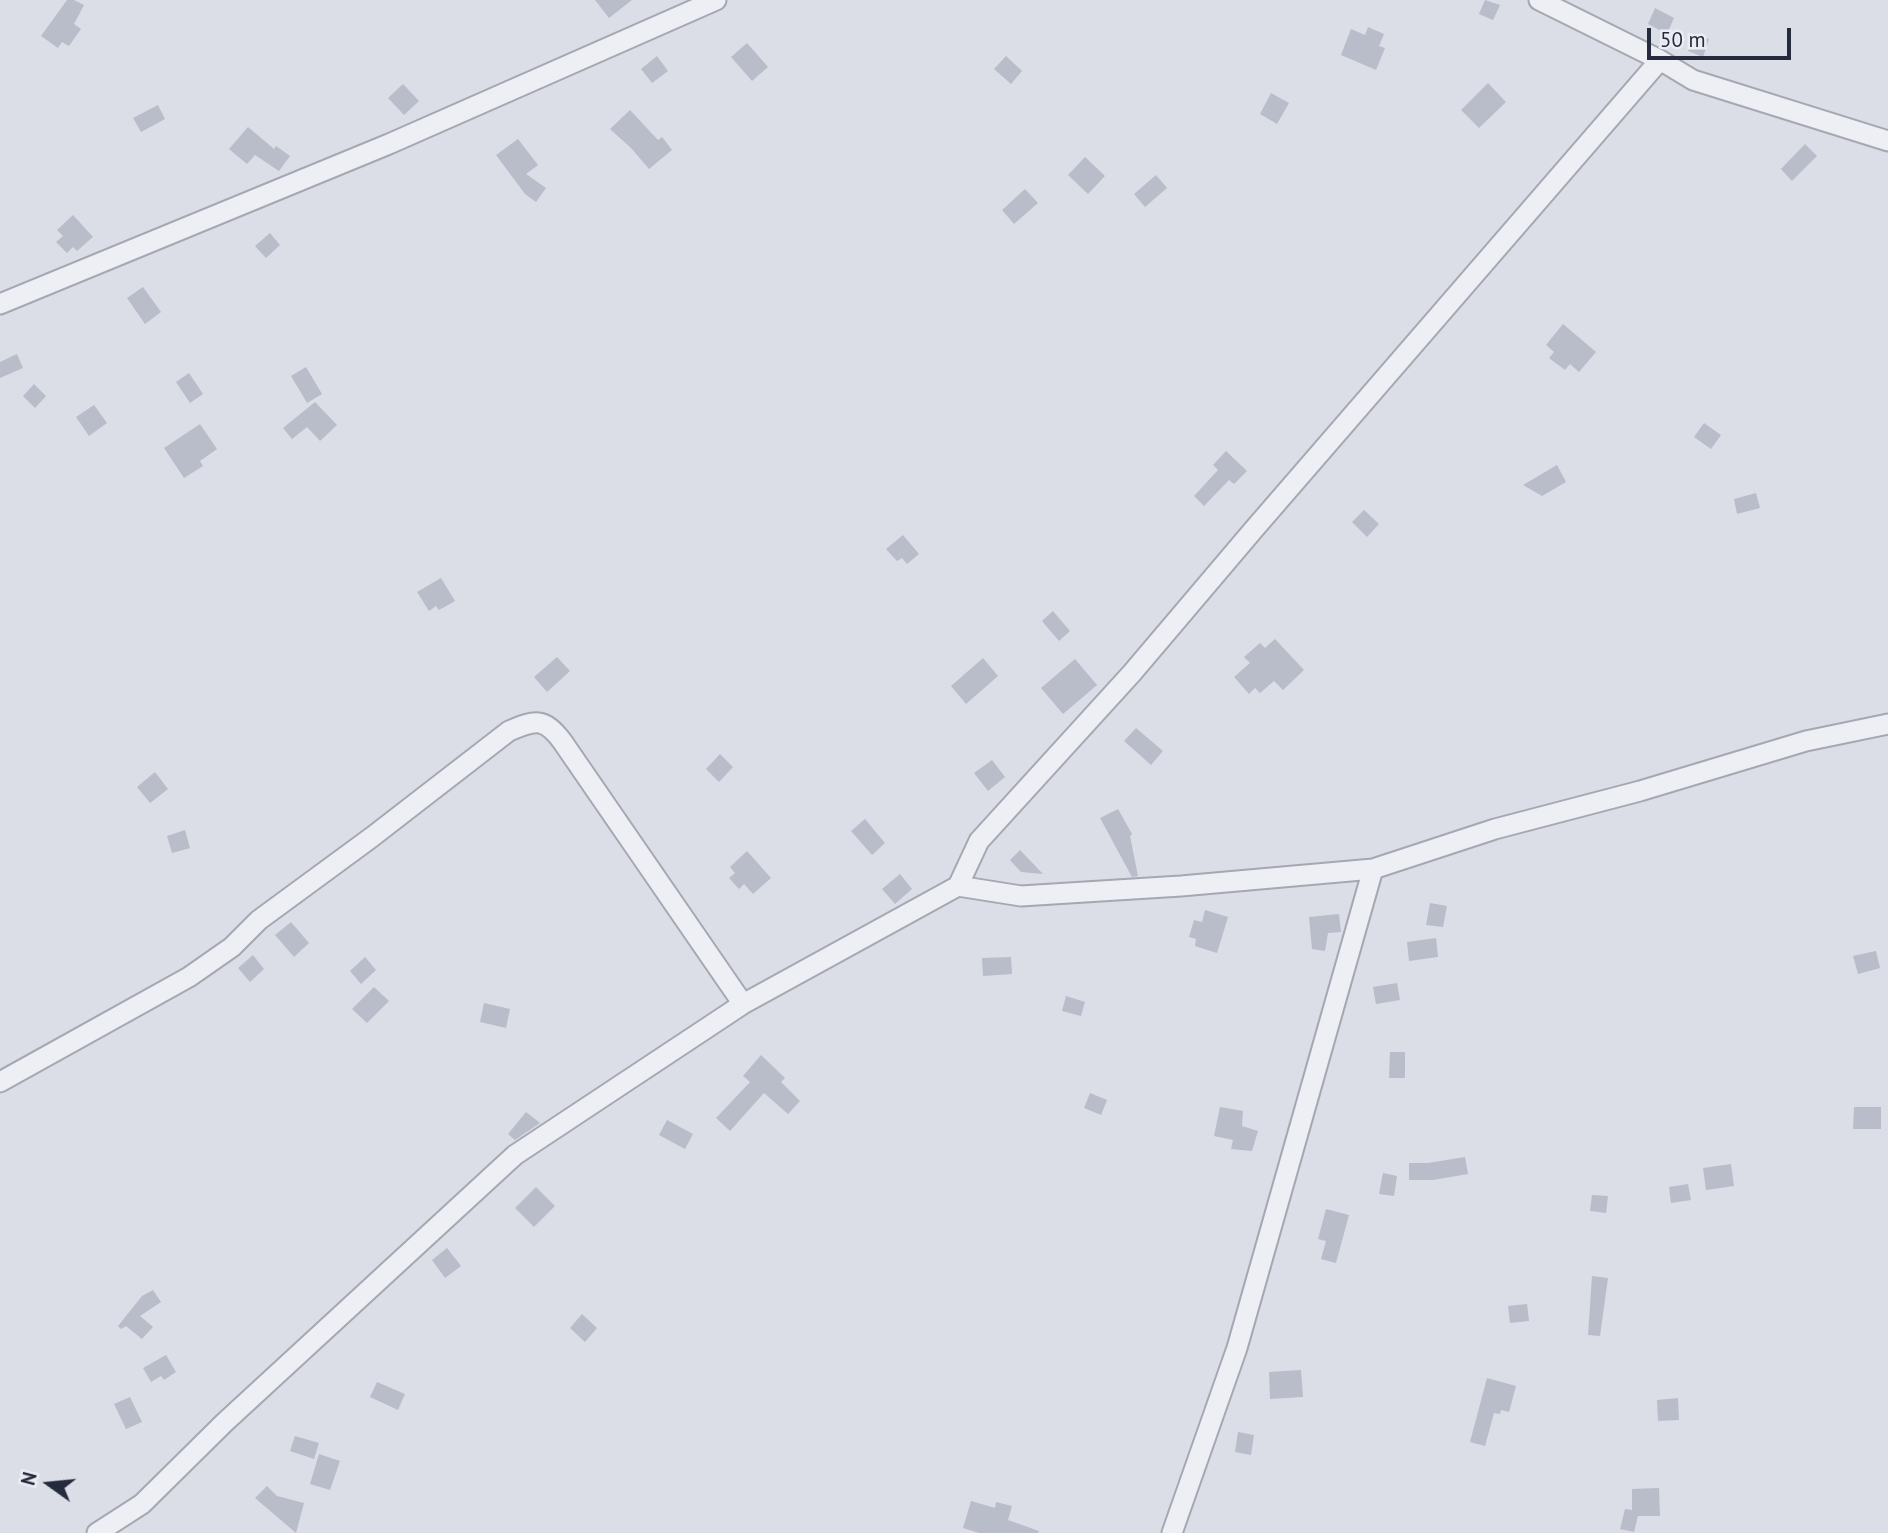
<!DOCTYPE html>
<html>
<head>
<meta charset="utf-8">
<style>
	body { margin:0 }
	#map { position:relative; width:1888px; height:1533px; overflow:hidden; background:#dbdee6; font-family:"PT Sans",sans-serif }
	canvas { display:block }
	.north { position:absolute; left:14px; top:1449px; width:70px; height:70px; -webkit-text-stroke:5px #ebedf4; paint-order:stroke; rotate:285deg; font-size:19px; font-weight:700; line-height:28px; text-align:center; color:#252a3c }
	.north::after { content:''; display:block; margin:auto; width:24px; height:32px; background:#252a3c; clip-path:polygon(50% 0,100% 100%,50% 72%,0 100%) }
	.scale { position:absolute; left:1647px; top:28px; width:144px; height:32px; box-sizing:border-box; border:4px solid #252a3c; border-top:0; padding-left:9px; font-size:21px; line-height:24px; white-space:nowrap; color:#252a3c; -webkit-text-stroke:5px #ebedf4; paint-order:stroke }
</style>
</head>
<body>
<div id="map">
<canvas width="1888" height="1533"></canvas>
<div class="north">N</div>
<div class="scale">50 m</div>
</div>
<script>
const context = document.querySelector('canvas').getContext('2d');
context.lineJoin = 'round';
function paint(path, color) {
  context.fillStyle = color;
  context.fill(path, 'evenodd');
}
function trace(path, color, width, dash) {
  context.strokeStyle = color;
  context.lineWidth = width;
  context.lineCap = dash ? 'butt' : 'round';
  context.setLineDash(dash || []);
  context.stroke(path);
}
const building = new Path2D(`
	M67 0H74L84 5 74 24 81 29 69 46 62 42 58 48 41 36Z
	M595 0H632L609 18Z
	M1485 0 1500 5 1493 20 1479 14Z
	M1655 8 1674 18 1667 34 1648 24Z
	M1368 27 1384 34 1379 46 1385 48 1376 70 1341 55 1351 29 1365 35Z
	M1694 33 1709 39 1703 57 1688 51Z
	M747 43 768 67 752 81 731 57Z
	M657 56 668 71 652 83 641 69Z
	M1006 56 1022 71 1011 84 994 69Z
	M1488 83 1506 102 1479 128 1461 110Z
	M403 84 419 101 404 115 388 98Z
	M1271 93 1289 103 1277 124 1260 114Z
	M158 105 165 119 141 132 133 118Z
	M630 110 658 140 662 137 672 150 649 169 631 148 610 129Z
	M248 127 274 149 276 146 290 156 279 171 255 155 247 164 229 149Z
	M518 139 538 165 526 174 546 188 536 202 525 194 496 155Z
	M1805 144 1817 156 1792 181 1781 169Z
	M1085 157 1105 176 1088 194 1068 175Z
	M1156 175 1167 188 1145 207 1134 194Z
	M1025 189 1038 203 1014 224 1002 210Z
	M73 215 93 237 77 251 73 247 67 253 56 242 63 236 57 230Z
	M270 233 280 245 266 258 255 246Z
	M143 287 161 312 145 324 127 298Z
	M1563 324 1596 352 1579 372 1570 364 1565 370 1549 358 1554 352 1546 345Z
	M17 354 23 368 0 378V362Z
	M306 367 322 394 307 403 291 376Z
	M189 373 203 394 190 403 176 382Z
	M34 384 46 396 35 408 23 396Z
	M315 402 337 425 320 441 307 427 292 439 283 428Z
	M94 405 107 423 89 436 76 417Z
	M1704 423 1721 435 1711 449 1694 437Z
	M200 424 217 449 200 461 203 466 184 478 164 448Z
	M1226 451 1247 471 1234 484 1229 480 1204 506 1194 496 1218 470 1213 465Z
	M1557 465 1566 482 1542 496 1523 485Z
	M1756 493 1760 508 1737 514 1734 499Z
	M1364 510 1379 524 1367 537 1352 522Z
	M903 535 919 554 907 564 902 558 897 561 886 549Z
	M441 578 455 601 439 610 436 606 429 611 417 592Z
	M1053 611 1070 631 1059 641 1042 621Z
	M1275 639 1304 670 1283 690 1274 681 1260 693 1255 688 1249 694 1234 677 1250 663 1244 657 1260 643 1265 648Z
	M557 657 570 671 547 692 534 677Z
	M983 658 998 676 966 704 951 686Z
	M1075 659 1097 685 1063 714 1041 688Z
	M1136 728 1163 751 1151 765 1124 741Z
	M720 754 733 767 719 782 706 769Z
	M992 760 1005 777 988 791 974 773Z
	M155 772 168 789 150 803 137 787Z
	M1118 809 1132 834 1130 836 1138 876 1132 877 1100 818Z
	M865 819 885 843 872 855 851 831Z
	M185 830 190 848 172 853 167 836Z
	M1020 850 1043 874 1021 872 1010 860Z
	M747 851 771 878 753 894 744 884 739 889 729 878 735 873 730 867Z
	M900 874 912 889 895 904 882 889Z
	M1430 903 1447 906 1443 927 1426 925Z
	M1205 910 1228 917 1217 953 1195 946 1196 939 1189 937 1194 920 1202 922Z
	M1339 914 1341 932 1328 933 1325 951 1312 949 1309 917Z
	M291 922 309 943 294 957 275 935Z
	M1436 938 1438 957 1409 961 1407 942Z
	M1876 951 1880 968 1858 974 1853 956Z
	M253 955 264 969 250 982 238 968Z
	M365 957 376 970 361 984 350 971Z
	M1011 957 1012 974 983 976 982 958Z
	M1397 983 1400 1000 1376 1004 1373 987Z
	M374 987 389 1001 367 1023 352 1009Z
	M1066 996 1085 1002 1081 1016 1062 1011Z
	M484 1003 510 1009 506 1028 480 1022Z
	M1390 1052H1405V1078H1389Z
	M761 1055 785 1078 781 1082 800 1101 788 1114 764 1093 730 1131 716 1118 750 1082 743 1076Z
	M1090 1093 1107 1100 1101 1115 1084 1108Z
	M1220 1107 1243 1111 1242 1126 1258 1131 1252 1151 1231 1149 1233 1140 1214 1136Z
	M1854 1107H1881V1129H1853Z
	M526 1112 540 1123 515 1140 508 1134Z
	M667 1120 693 1134 685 1149 659 1135Z
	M1465 1157 1468 1174 1433 1180H1409V1163H1428Z
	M1731 1164 1734 1186 1706 1190 1703 1168Z
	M1383 1173 1397 1176 1394 1196 1379 1194Z
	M1688 1184 1691 1200 1671 1203 1669 1187Z
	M536 1187 555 1206 534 1227 515 1208Z
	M1592 1195 1608 1196 1606 1213 1590 1211Z
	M1326 1209 1349 1215 1336 1263 1321 1259 1326 1241 1318 1239Z
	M447 1248 461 1266 445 1278 432 1260Z
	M1592 1276 1608 1278 1600 1336 1588 1335Z
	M153 1290 161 1302 140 1316 153 1327 142 1339 126 1326 121 1329 118 1326 142 1296Z
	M1527 1304 1529 1321 1510 1323 1508 1306Z
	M582 1314 597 1328 585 1342 570 1328Z
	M166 1355 176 1372 164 1380 161 1376 151 1382 143 1368Z
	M1301 1370 1303 1397 1270 1399 1269 1372Z
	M1487 1378 1516 1386 1509 1412 1501 1410 1500 1414 1494 1413 1485 1446 1470 1442Z
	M377 1382 405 1394 398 1410 370 1397Z
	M130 1397 142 1422 126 1429 114 1404Z
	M1678 1398 1679 1420 1658 1421 1657 1400Z
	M1238 1432 1254 1435 1251 1455 1235 1452Z
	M295 1436 319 1443 314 1459 290 1451Z
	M319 1454 340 1461 330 1490 310 1484Z
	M267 1486 277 1496 304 1503 296 1533 255 1498Z
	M1659 1488 1660 1516H1638L1634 1532 1620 1529 1625 1509 1632 1510V1489Z
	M971 1501 995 1508 996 1502 1012 1506 1008 1520 1039 1531 1038 1533H979L963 1528Z`);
const street = new Path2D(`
	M1539 0 1660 60 1693 80 1888 141
	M0 304 389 144 716 0
	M958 886 1021 896 1181 886 1373 869 1495 829 1640 791 1806 741 1888 724
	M0 1082 189 977 232 947 259 920 372 837 509 731C535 720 544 717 562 741L743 1004
	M97 1533 142 1504 224 1423 515 1155 743 1004 958 886 979 841 1132 673 1255 528 1660 60
	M1172 1533 1237 1348 1373 869`);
paint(building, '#b9bcc9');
trace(street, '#a4a8b3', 23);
trace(street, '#eeeff4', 19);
</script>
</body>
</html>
